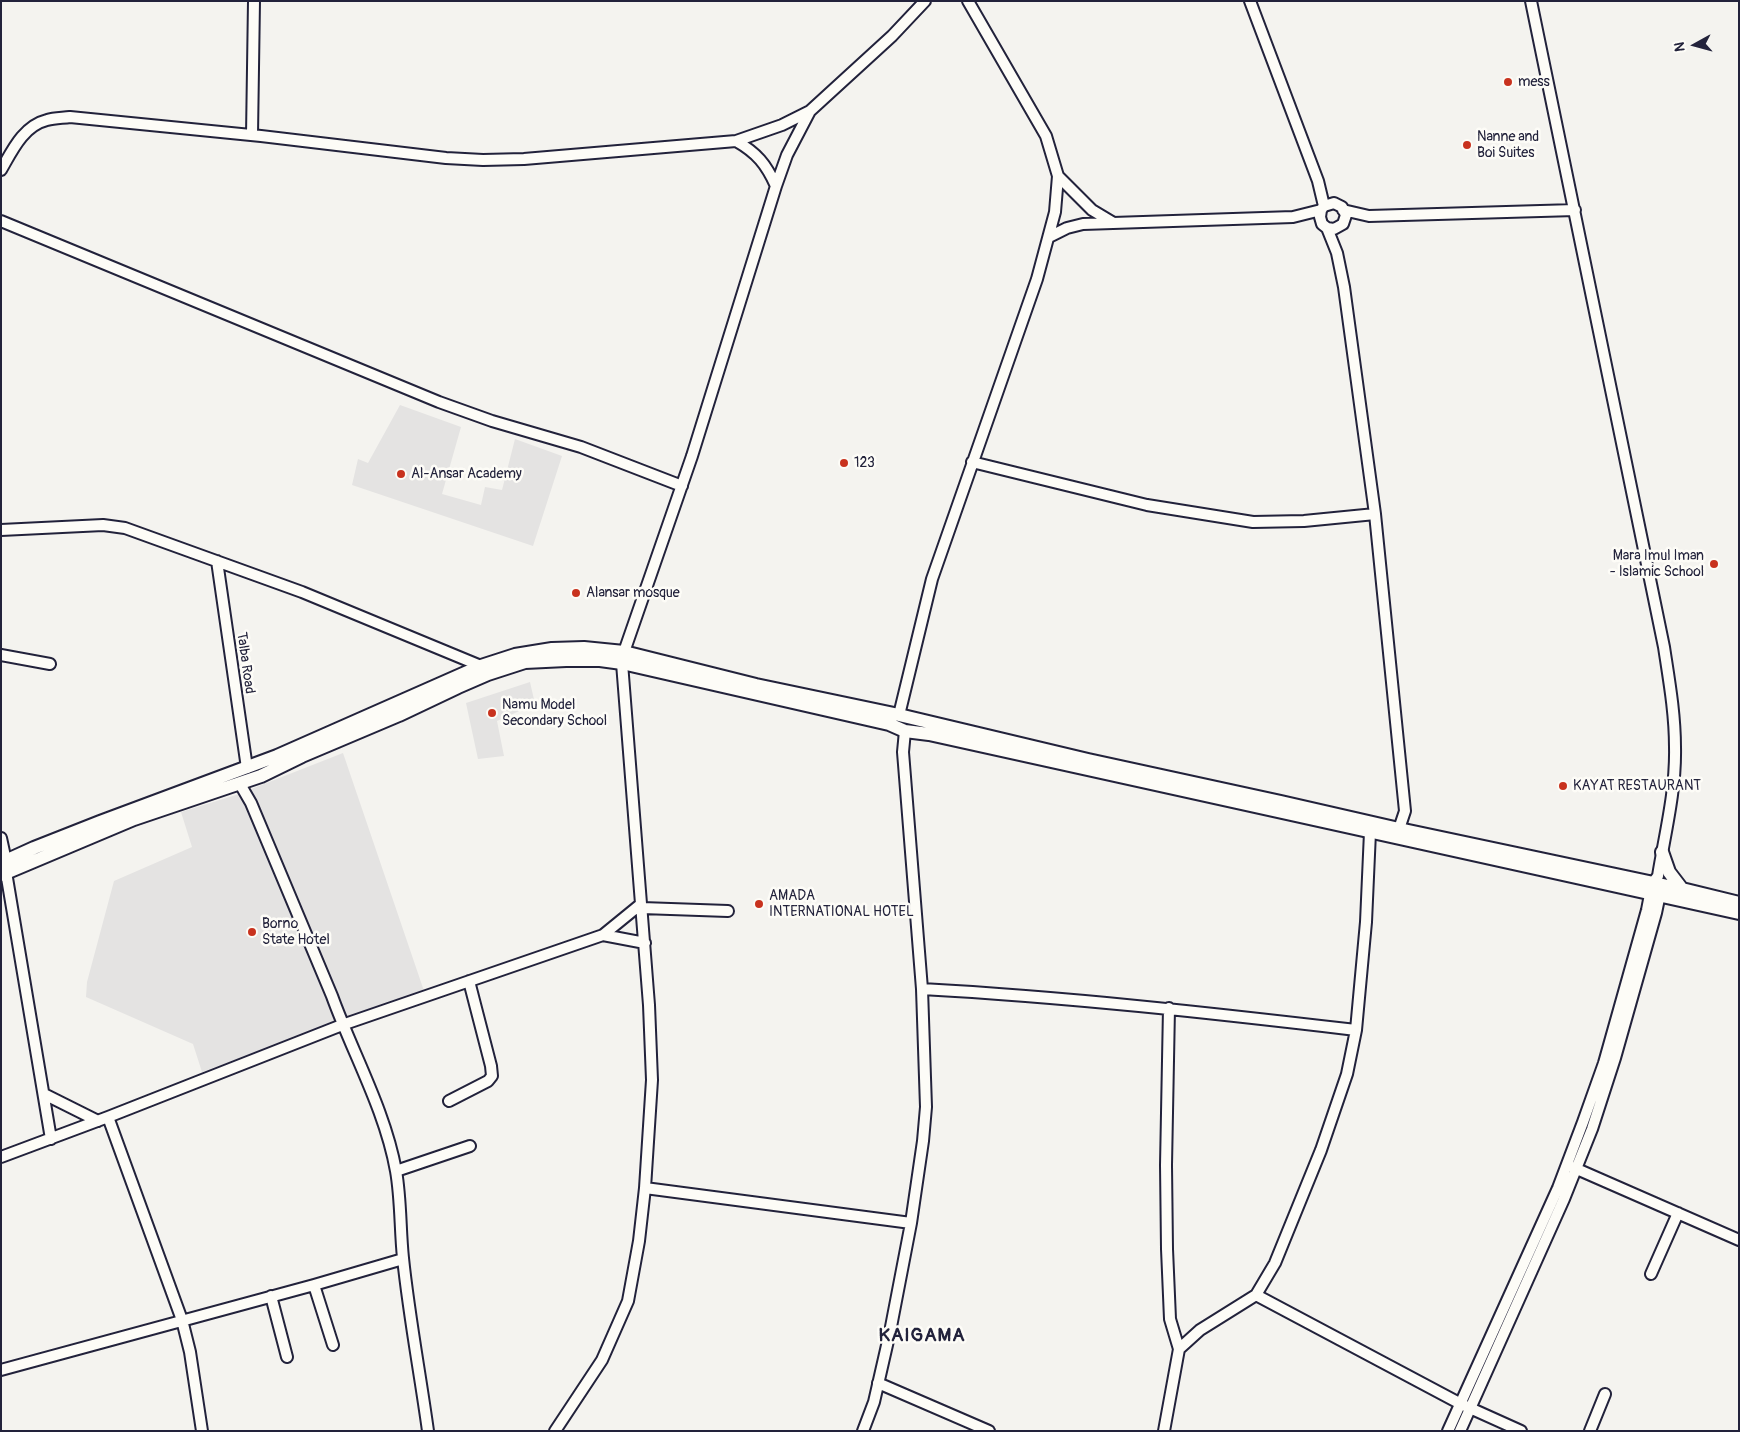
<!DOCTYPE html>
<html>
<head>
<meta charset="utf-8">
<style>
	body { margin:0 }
	#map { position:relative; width:1740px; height:1432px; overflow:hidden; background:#f4f3ef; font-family:Pangolin,sans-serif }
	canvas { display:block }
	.frame { position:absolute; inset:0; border:2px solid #22223b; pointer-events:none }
	.north { position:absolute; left:1670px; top:20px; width:50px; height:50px; -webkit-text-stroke:4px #fdfcf7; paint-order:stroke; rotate:263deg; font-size:14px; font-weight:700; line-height:20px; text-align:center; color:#22223b }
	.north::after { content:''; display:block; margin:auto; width:18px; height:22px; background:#22223b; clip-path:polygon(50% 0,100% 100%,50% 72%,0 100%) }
</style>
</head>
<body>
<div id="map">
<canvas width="1740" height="1432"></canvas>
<div class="frame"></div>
<div class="north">N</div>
</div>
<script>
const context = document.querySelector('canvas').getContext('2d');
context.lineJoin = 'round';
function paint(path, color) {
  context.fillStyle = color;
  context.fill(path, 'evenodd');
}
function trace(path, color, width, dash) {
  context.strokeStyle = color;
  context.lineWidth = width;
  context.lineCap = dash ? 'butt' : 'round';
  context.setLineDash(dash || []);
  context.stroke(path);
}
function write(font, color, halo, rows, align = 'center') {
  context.font = font + ' Pangolin,sans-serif';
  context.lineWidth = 5;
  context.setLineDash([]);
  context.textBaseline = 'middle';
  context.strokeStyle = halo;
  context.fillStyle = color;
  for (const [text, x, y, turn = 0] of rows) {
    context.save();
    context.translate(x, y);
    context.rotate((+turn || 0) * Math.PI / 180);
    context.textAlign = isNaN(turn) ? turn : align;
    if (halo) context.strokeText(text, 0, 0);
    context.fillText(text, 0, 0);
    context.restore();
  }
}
const built = new Path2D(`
	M400 405 461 427 442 494 481 505 485 487 502 490 515 439 562 456 533 546 352 485 358 459 368 463Z
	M530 682 535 704 497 721 504 756 478 759 466 703Z
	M343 753 424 991 202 1072 193 1044 86 997 87 982 114 881 192 847 181 812 236 795Z`);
const minor = new Path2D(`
	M1250 1 1318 181 1324 206
	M252 135 254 1
	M736 141C757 153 766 164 776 186
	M1 170C12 151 23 126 47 120 54 118 63 118 70 117L261 136 446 158 483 160 524 159 736 141 782 125 810 111 892 36 925 1
	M1058 176 1092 210 1112 222
	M1343 210 1369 216 1575 210
	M1 221 439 402 492 421 581 447 682 486
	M1327 228 1334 229 1343 224 1346 215 1342 207 1334 203 1324 206 1321 210 1320 217 1322 224 1327 228 1337 253 1344 287 1375 514 1405 811 1399 829
	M1049 237 1067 228 1083 224 1293 217 1321 210
	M972 462 1147 505 1253 522 1304 521 1375 514
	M1 530 103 525 125 528 302 592 481 666
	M217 561 247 768
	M1 655 50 664
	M899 715 932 579 1037 279 1055 212 1058 176 1046 136 968 1
	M240 784 251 803 332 996C353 1054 385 1110 396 1171 401 1199 400 1229 403 1258 409 1316 420 1373 428 1431
	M1 838 6 861
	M6 872 51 1139
	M642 908 728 911
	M603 935 645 943
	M922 989C1067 997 1211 1013 1356 1030
	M1169 1008 1166 1165 1167 1249 1170 1319 1179 1349
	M44 1094 98 1121
	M449 1101 488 1081 492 1076 491 1066 469 981
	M108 1117 182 1320 190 1352 202 1431
	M1 1157 108 1117 342 1025 603 935 641 904
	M1570 1166 1739 1240
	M396 1171 470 1146
	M645 1188 911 1223
	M1651 1274 1678 1213
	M314 1285 333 1345
	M1256 1295 1461 1404 1521 1431
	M271 1296 287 1357
	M1 1370 314 1285 403 1259
	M878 1383 989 1431
	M555 1431 602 1360 628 1301 639 1241 645 1188 652 1080 649 1005 622 663 624 652 692 456 776 186 787 155 810 111
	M863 1431 874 1402 890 1332 911 1223 923 1141 926 1107 922 989 903 752 905 731
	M1164 1431 1179 1349 1200 1330 1256 1295 1275 1263 1321 1150 1347 1074 1356 1030 1366 922 1370 832
	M1448 1431 1558 1188 1583 1122 1604 1063 1647 910 1652 884 1658 876C1665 833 1676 791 1675 747 1675 713 1669 680 1664 647L1531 1
	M1460 1431 1564 1199 1592 1129 1615 1058 1656 913 1661 889
	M1590 1431 1605 1394`);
const major = new Path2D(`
	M1662 852 1669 872 1682 889
	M1 863 34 848 100 822 277 756 481 666 515 655 552 649 584 648 624 652 756 685 899 715 1088 760 1281 802 1399 829 1682 889 1739 903
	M1 875 134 819 261 776 302 756 399 715 458 687 488 674 525 662 566 660H600L622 663 889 724 905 731 929 734 1739 913`);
const markers = [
	[1508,82,5,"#c8321e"],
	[1467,145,5,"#c8321e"],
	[844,463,5,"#c8321e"],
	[401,474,5,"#c8321e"],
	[1714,564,5,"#c8321e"],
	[576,593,5,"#c8321e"],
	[492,713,5,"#c8321e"],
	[1563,786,5,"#c8321e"],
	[759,904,5,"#c8321e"],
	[252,932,5,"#c8321e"]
];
const poiNames = [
	["mess",1518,82],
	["Nanne and",1477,137],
	["Boi Suites",1477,153],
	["123",854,463],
	["Al-Ansar Academy",411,474],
	["Mara Imul Iman",1704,556,"right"],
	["- Islamic School",1704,572,"right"],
	["Alansar mosque",586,593],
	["Namu Model",502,705],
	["Secondary School",502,721],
	["KAYAT RESTAURANT",1573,786],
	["AMADA",769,896],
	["INTERNATIONAL HOTEL",769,912],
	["Borno",262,924],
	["State Hotel",262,940]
];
const streetNames = [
	["Talba Road",245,663,82]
];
const districtNames = [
	["KAIGAMA",922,1336]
];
paint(built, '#e4e3e2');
trace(minor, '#22223b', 14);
trace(major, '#22223b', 16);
trace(minor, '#fdfcf7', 10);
trace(major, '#fdfcf7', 12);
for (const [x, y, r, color] of markers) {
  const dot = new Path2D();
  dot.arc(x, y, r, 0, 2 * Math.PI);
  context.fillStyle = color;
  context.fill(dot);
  trace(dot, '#fdfcf7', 2);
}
write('14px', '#22223b', '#fdfcf7', poiNames, 'left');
write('14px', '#22223b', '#fdfcf7', streetNames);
context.letterSpacing = '1px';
write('bold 19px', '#22223b', '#fdfcf7', districtNames);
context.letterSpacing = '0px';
</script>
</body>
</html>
